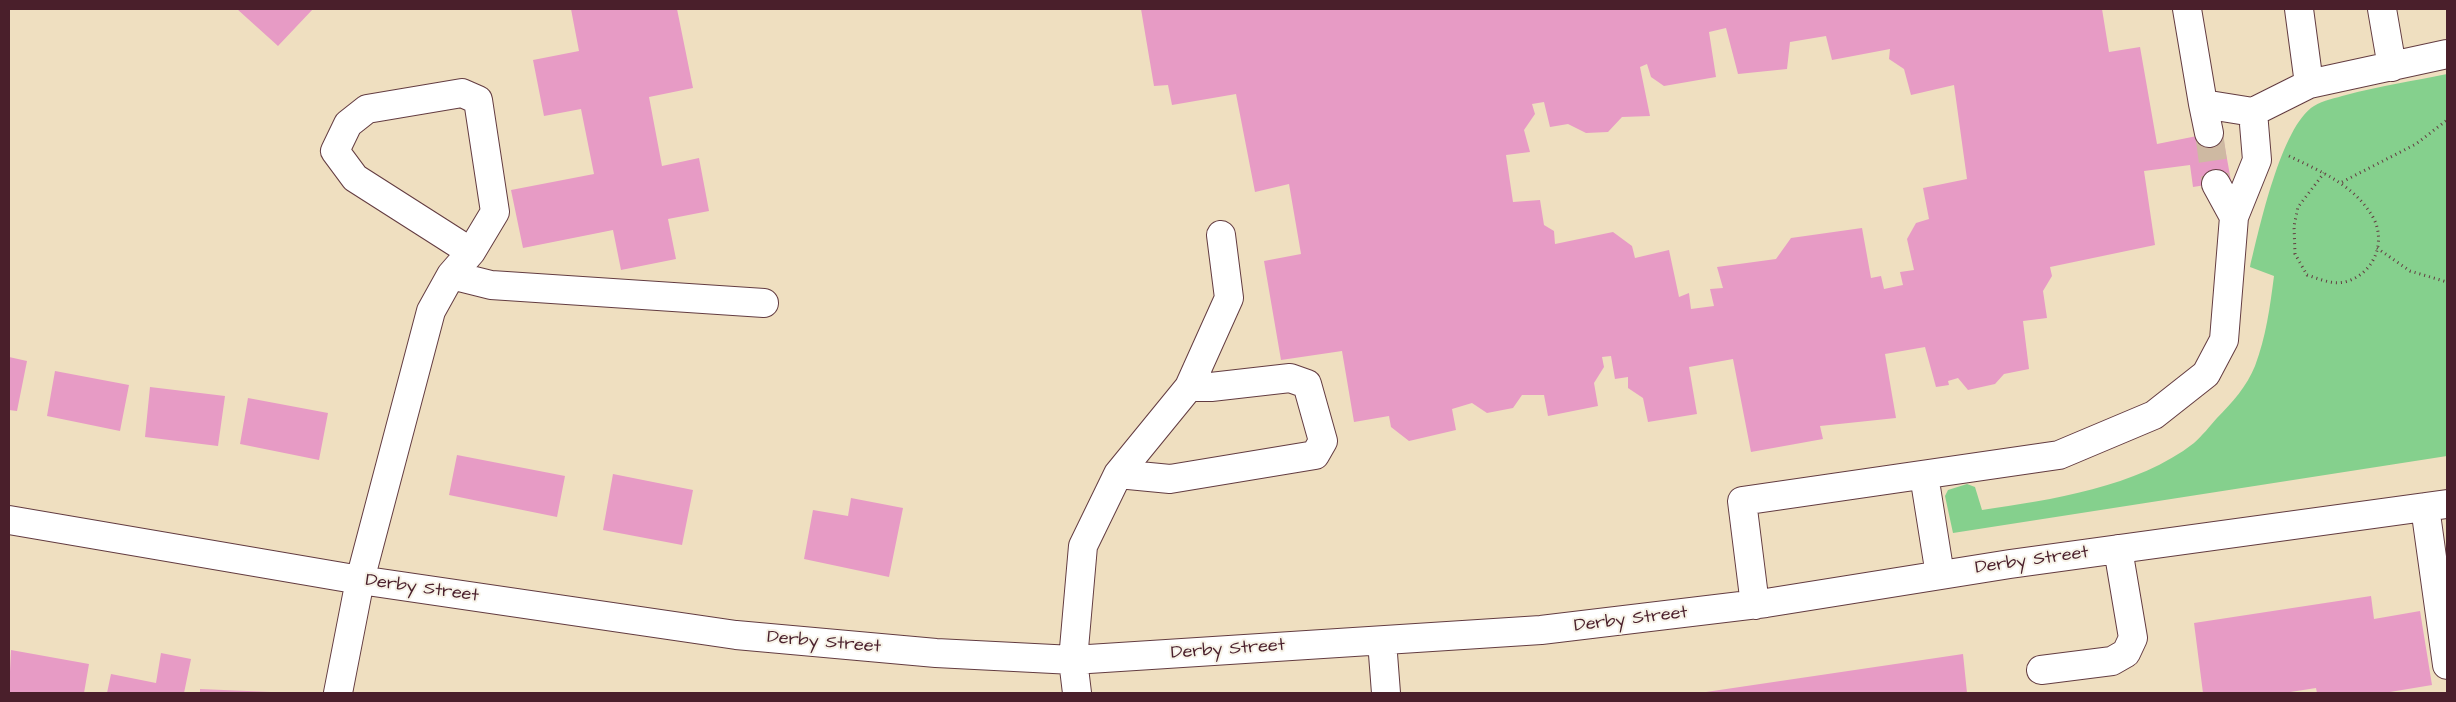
<!DOCTYPE html>
<html>
<head>
<meta charset="utf-8">
<style>
	body { margin:0 }
	#map { position:relative; width:2456px; height:702px; overflow:hidden; background:#efdfc0; font-family:"Architects Daughter",sans-serif }
	canvas { display:block }
	.frame { position:absolute; inset:0; border:10px solid #4a1f2b; pointer-events:none }
</style>
</head>
<body>
<div id="map">
<canvas width="2456" height="702"></canvas>
<div class="frame"></div>
</div>
<script>
const context = document.querySelector('canvas').getContext('2d');
context.lineJoin = 'round';
function paint(path, color) {
  context.fillStyle = color;
  context.fill(path, 'evenodd');
}
function trace(path, color, width, dash) {
  context.strokeStyle = color;
  context.lineWidth = width;
  context.lineCap = dash ? 'butt' : 'round';
  context.setLineDash(dash || []);
  context.stroke(path);
}
function write(font, color, halo, rows, align = 'center') {
  context.font = font + ' "Architects Daughter",sans-serif';
  context.lineWidth = 4;
  context.setLineDash([]);
  context.textBaseline = 'middle';
  context.strokeStyle = halo;
  context.fillStyle = color;
  for (const [text, x, y, turn = 0] of rows) {
    context.save();
    context.translate(x, y);
    context.rotate((+turn || 0) * Math.PI / 180);
    context.textAlign = isNaN(turn) ? turn : align;
    if (halo) context.strokeText(text, 0, 0);
    context.fillText(text, 0, 0);
    context.restore();
  }
}
const green = new Path2D(`
	M2447 74V456L1953 533 1945 496 1948 490 1967 484 1975 487 1982 510C2050 500 2138 487 2194 443 2202 436 2210 426 2217 418 2232 403 2247 386 2255 366 2266 337 2270 307 2274 276L2250 267C2259 230 2281 126 2314 106 2323 100 2336 98 2346 95 2379 86 2414 81 2447 74Z`);
const building = new Path2D(`
	M237 9H313L278 46Z
	M571 9H677L693 88 649 97 662 166 699 158 709 211 668 219 676 259 621 270 613 230 523 248 511 190 594 174 581 109 544 116 533 60 579 51Z
	M1141 9H2102L2109 52 2140 47 2157 144 2222 131 2231 181 2193 187 2190 165 2144 171 2155 245 2050 267 2052 276 2043 291 2047 318 2023 321 2029 369 2004 374 1995 384 1968 390 1958 378 1948 381 1949 385 1936 387 1925 347 1885 354 1896 418 1820 426 1823 439 1751 452 1733 359 1689 367 1697 414 1648 422 1643 398 1628 388V377L1615 379 1611 356 1602 357 1604 367 1594 383 1598 406 1548 416 1544 395H1522L1513 408 1487 413 1472 403 1452 409 1456 430 1409 441 1391 427 1389 416 1354 422 1342 351 1281 360 1264 261 1301 254 1289 184 1255 192 1236 94 1172 105 1168 85 1154 86ZM1726 28 1738 74 1787 69 1790 42 1826 36 1832 60 1890 49 1889 59 1904 69 1911 95 1954 85 1967 179 1923 188 1929 219 1916 223 1907 239 1914 270 1900 272 1903 285 1884 289 1881 276 1871 278 1862 228 1791 238 1776 259 1717 267 1723 288 1710 289 1714 306 1691 309 1689 293 1679 297 1669 250 1635 258 1632 246 1613 232 1555 244 1554 231 1544 225 1540 200 1513 202 1506 155 1530 152 1524 130 1535 114 1532 104 1544 102 1550 127 1568 124 1586 133 1608 132 1622 117 1650 116 1640 67 1647 64 1651 77 1664 86 1716 77 1709 32Z
	M9 357 27 361 17 411 9 410Z
	M55 371 129 385 120 431 47 416Z
	M150 387 225 396 218 446 145 437Z
	M248 398 328 413 319 460 240 444Z
	M457 455 565 476 557 517 449 495Z
	M613 474 693 490 682 545 603 530Z
	M851 498 903 508 889 577 804 559 813 510 848 516Z
	M2371 596 2374 619 2420 611 2432 685 2384 693H2317L2316 688 2284 693H2203L2194 623Z
	M11 650 89 664 84 693H9Z
	M161 653 191 659 184 693H107L111 674 156 683Z
	M1963 654 1967 693H1706V692Z
	M200 689 271 692V693H200Z`);
const minorTunnel = new Path2D(`
	M2209 133 2216 184`);
const path = new Path2D(`
	M2289 156C2322 172 2356 186 2374 219 2386 244 2373 273 2348 281 2334 286 2320 279 2307 275L2295 254 2294 226 2298 207 2324 173
	M2342 182 2416 144 2447 120
	M2377 248 2410 271 2447 282`);
const minor = new Path2D(`
	M2187 9 2203 104 2253 112 2309 84 2447 54
	M2299 9 2309 84
	M2382 9 2392 67
	M2203 104 2209 133
	M2216 184 2234 217 2257 160 2253 112
	M451 275 491 285 764 303
	M1118 474 1170 479 1315 455 1323 441 1307 384 1290 378 1211 387H1189
	M1924 475 1940 575
	M2425 507 2447 665
	M9 520 360 580 736 635 936 653 1073 660 1541 630 1766 603 2010 564 2447 504
	M1755 605 1742 501 2059 455 2154 415 2206 374 2224 340 2234 217
	M1382 641 1386 693
	M2041 670 2112 661 2126 653 2133 638 2118 549
	M338 693 360 580 431 311 451 275 471 252 495 212 478 100 462 93 367 109 348 124 335 151 355 178 471 252
	M1077 693 1073 660 1083 546 1118 474 1189 387 1229 298 1221 235`);
const streetNames = [
	["Derby Street",2032,561,-8],
	["Derby Street",422,589,8],
	["Derby Street",1631,620,-7],
	["Derby Street",824,643,5],
	["Derby Street",1228,650,-4]
];
paint(green, '#85d08d');
paint(building, '#e79bc5');
trace(minorTunnel, '#ceb9a2', 28, [28, 14]);
trace(minor, '#633c41', 30);
trace(path, '#633c41', 3, [1, 4]);
trace(minor, '#fff', 28);
write('18px', '#4a1f2b', '#f7f3e8', streetNames);
</script>
</body>
</html>
